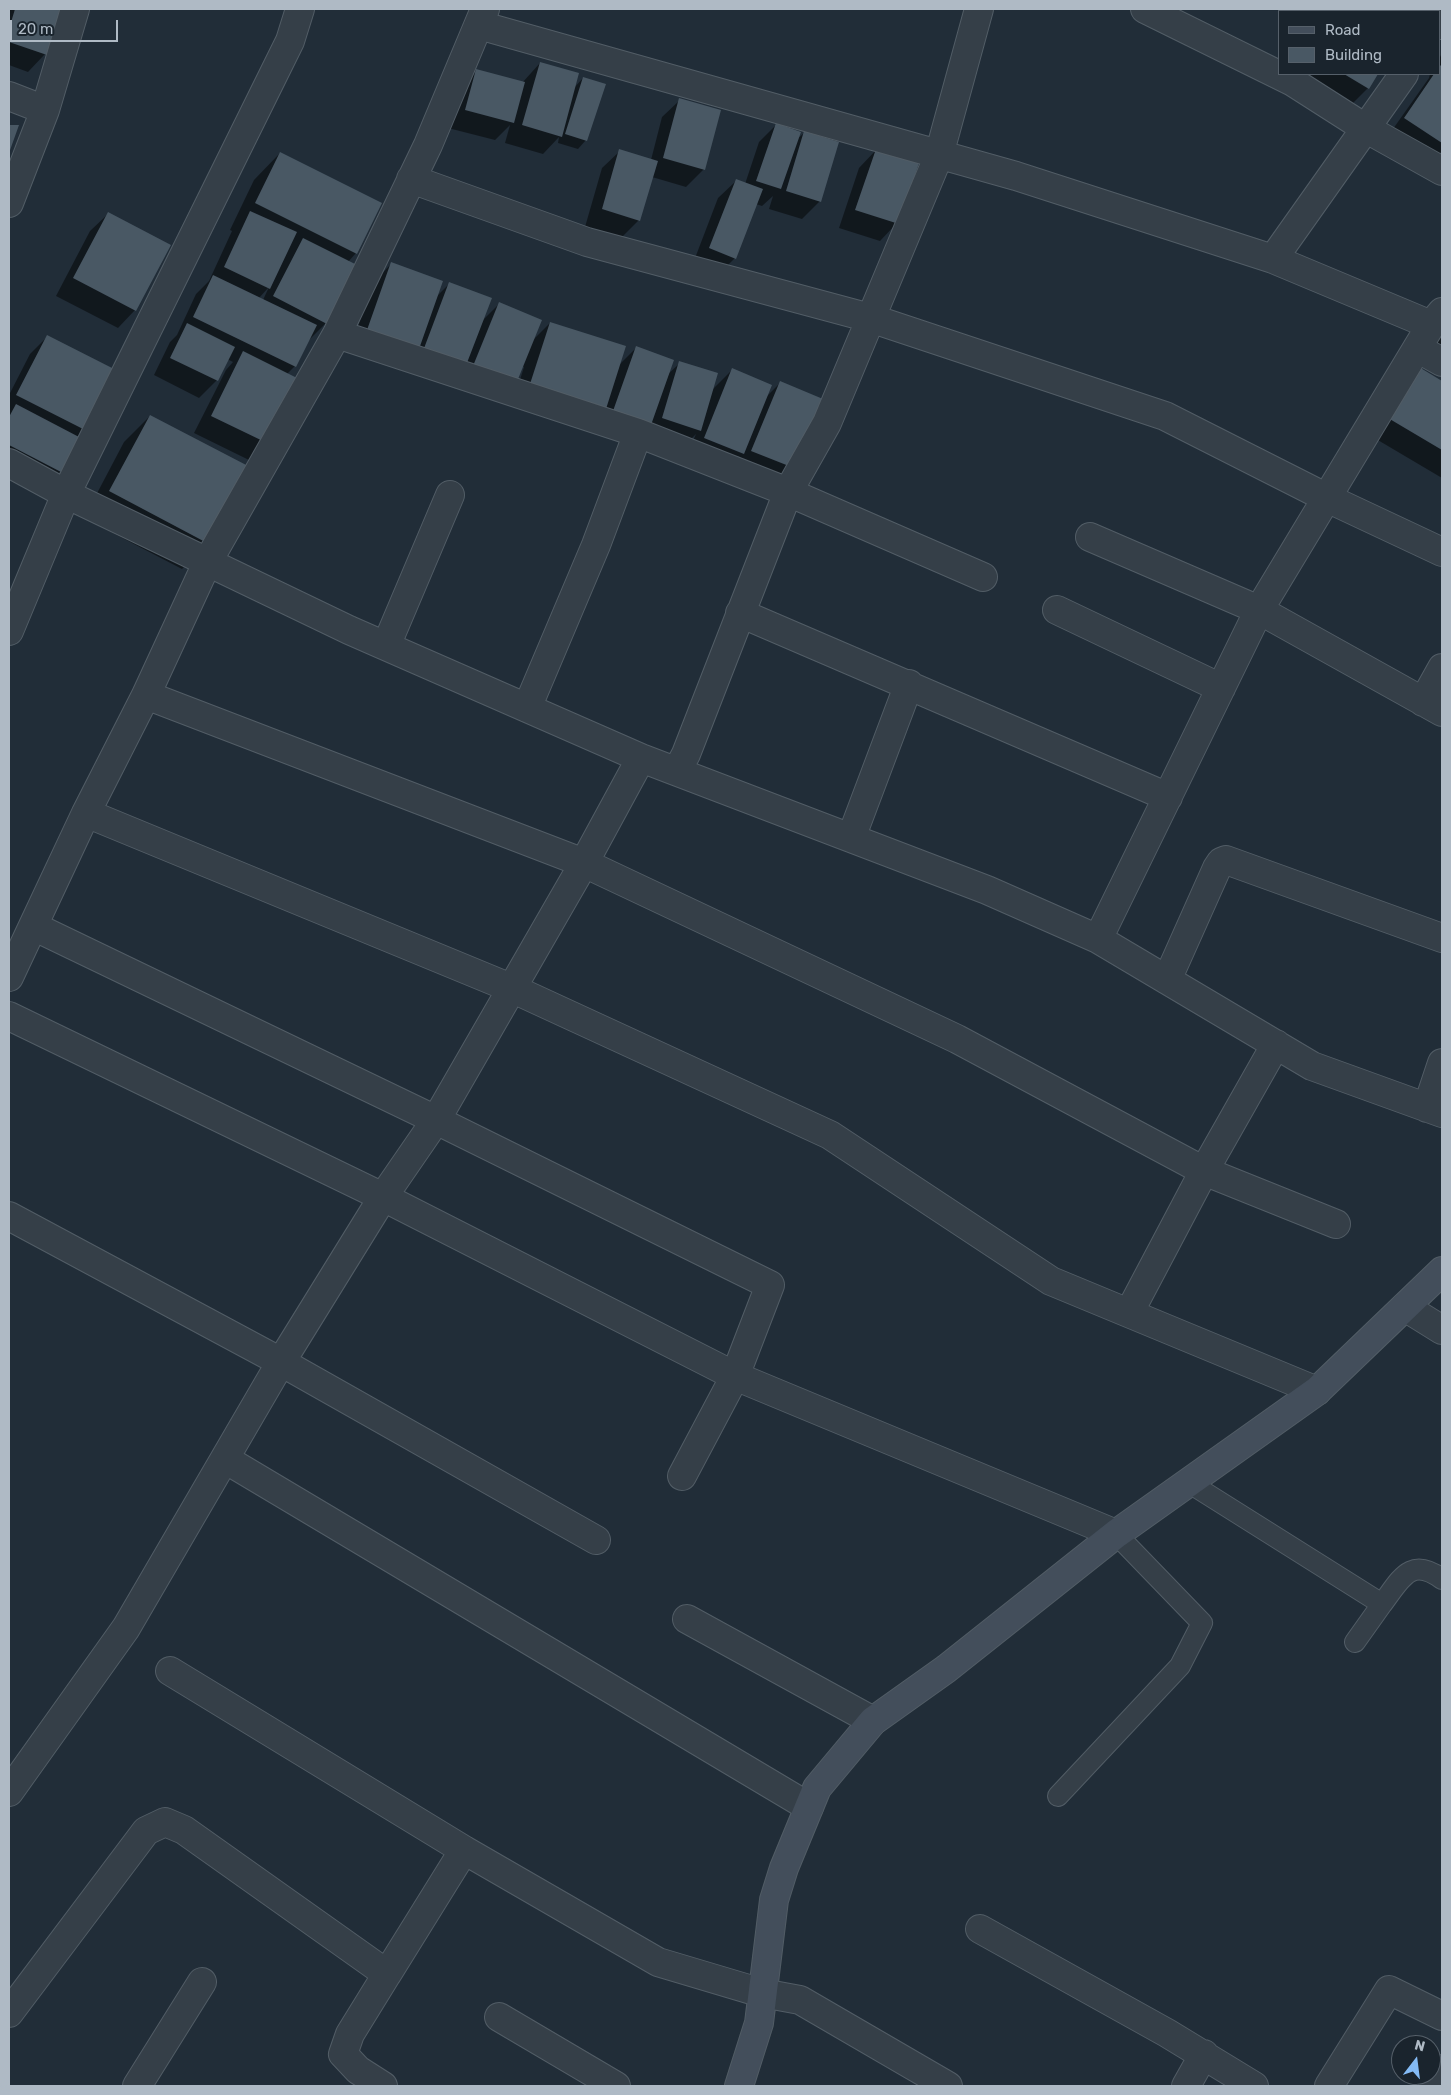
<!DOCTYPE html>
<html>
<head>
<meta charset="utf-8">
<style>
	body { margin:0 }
	#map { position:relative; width:1451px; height:2095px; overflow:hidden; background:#212d38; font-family:Rubik,sans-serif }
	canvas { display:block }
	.frame { position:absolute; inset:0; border:10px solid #afbac5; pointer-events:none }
	.legend { position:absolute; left:1278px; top:10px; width:162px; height:65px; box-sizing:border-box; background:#1a242d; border:1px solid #56606a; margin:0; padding:6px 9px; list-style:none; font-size:15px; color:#afbac5 }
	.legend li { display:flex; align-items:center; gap:10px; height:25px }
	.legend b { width:25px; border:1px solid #56606a }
	.north { position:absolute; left:1391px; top:2035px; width:50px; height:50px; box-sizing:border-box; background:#1a242d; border:1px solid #56606a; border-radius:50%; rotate:15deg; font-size:14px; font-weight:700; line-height:20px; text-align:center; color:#afbac5 }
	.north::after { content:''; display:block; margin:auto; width:18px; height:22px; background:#84bbf5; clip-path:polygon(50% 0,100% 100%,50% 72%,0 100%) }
	.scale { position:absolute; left:10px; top:20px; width:108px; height:22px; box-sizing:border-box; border:2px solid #afbac5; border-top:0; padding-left:6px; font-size:15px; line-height:18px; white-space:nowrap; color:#afbac5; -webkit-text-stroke:4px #1a242d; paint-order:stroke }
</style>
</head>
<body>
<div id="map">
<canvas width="1451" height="2095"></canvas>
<div class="frame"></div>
<ul class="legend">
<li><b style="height:6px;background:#434e5b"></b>Road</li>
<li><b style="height:14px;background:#495864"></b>Building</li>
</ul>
<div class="north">N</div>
<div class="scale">20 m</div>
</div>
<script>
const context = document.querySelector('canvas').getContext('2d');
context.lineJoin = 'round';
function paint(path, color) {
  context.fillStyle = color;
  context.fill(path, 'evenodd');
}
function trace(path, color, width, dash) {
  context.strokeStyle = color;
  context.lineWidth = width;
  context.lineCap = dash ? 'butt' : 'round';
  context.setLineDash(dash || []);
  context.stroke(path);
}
const shadow = new Path2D(`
	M9 9H61L45 54 28 72 9 65Z
	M1345 9H1407L1411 11H1343Z
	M1442 53V151L1429 164 1388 136 1429 78 1430 74H1440V57Z
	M540 63 574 88 583 78 586 140 578 149 558 143 559 137 543 154 505 143 510 125 495 140 448 128 459 88 477 71 522 83Z
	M1305 74H1377L1368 88 1350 106Z
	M680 100 704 169 686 187 652 177 639 220 621 238 585 227 602 168 620 151 651 160 662 117Z
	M776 125 796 140 804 133 820 201 802 219 769 209 773 196 762 206 756 204 735 258 717 276 692 266 718 198 736 181 745 184 759 142Z
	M876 150 897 223 880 241 839 228 859 168Z
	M280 153 356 253 348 262 326 323 308 341 295 366 287 374 266 442 249 460 194 433 226 370 233 362 227 359 217 380 199 398 154 375 170 342 177 335 196 294 209 281 232 231 230 230 254 180ZM269 287 263 300 259 298Z
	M108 214 135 310 118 328 56 296 90 231Z
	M391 264 436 297 450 283 482 321 499 304 532 341 550 323 619 365 636 348 667 375 680 363 711 391 732 370 765 398 780 383 793 468 775 485 734 469 739 456 725 471 687 455 696 434 682 448 513 402 524 367 522 366 515 383 350 348 374 282Z
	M1442 331V363L1428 354Z
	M48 336 84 430 77 437 60 472 42 489 9 471V395L30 354Z
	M1419 369 1442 382V478L1371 436Z
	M150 416 208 543 182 569 84 518 124 442Z`);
const building = new Path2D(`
	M15 9H62L47 55 9 42V29Z
	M1350 9H1410L1414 11H1349Z
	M540 62 579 73 562 137 522 125Z
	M1440 65 1442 67V143L1404 118 1434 74H1440Z
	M476 69 525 82 514 123 465 110Z
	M1344 74H1378L1369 89Z
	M583 77 606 84 587 141 565 134Z
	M679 98 721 110 705 170 663 158Z
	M776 123 801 132 781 189 756 181Z
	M9 125H19L9 153Z
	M804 131 839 142 821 202 786 191Z
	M619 149 658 161 640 221 602 209Z
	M876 149 919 163 899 224 855 210Z
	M280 152 382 203 357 254 255 203Z
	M736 179 763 189 736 259 709 248Z
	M250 211 297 232 270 289 224 267Z
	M108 212 171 245 136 311 73 278Z
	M303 238 357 265 327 324 273 296Z
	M391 262 443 281 419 349 367 330Z
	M213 275 317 325 296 367 193 317Z
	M449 282 492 298 465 368 423 351Z
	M499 302 542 320 516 384 473 366Z
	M550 322 626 346 606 409 530 384Z
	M187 323 235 347 218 381 170 358Z
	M47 335 116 370 85 430 16 395Z
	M636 346 674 360 651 425 613 411Z
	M243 351 299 379 267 443 211 416Z
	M679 361 718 373 701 431 662 418Z
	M1419 367 1442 381V450L1388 418Z
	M732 368 772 385 744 454 704 438Z
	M780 381 823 399 794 468 751 451Z
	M16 404 79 437 61 472 9 445V417Z
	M150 415 250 467 209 544 109 491Z`);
const lane = new Path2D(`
	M1188 1482 1382 1604C1401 1579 1410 1556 1442 1579
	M1355 1642 1382 1604
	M1058 1796 1180 1666 1202 1623 1116 1534`);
const street = new Path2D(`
	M1145 9 1293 82 1365 128 1442 171
	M479 25 1016 176 1273 259 1431 325
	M1440 25 1442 22
	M9 96 45 110
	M411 179 587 242 870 318 1165 416 1327 498 1442 552
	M9 203 45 110 75 9
	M1273 259 1404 74
	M337 334 638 433 788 492 983 577
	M1417 348 1442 362
	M9 463 66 494 349 630 641 758 987 890 1098 939 1312 1066 1442 1113
	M1090 537 1259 610 1442 712
	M1057 610 1221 688
	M740 613 1168 797
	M9 631 66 494 290 41 300 9
	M386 646 450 495
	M146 695 584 863 957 1039 1204 1171 1336 1224
	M1423 702 1442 668
	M527 708 596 545 638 433
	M677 771 686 754 788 492 827 423 939 155 979 9
	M86 813 511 988 830 1135 1051 1281 1317 1391
	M851 838 909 684
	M33 926 436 1120 770 1285 735 1376 682 1476
	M1098 939 1259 610 1431 325 1442 312
	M9 977 86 813 146 695 207 563 337 334 428 145 485 9
	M1167 980 1217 868 1221 862 1226 860 1442 938
	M9 1016 383 1197 735 1376 1116 1534
	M1427 1108 1442 1063
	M9 1216 281 1362 596 1540
	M1405 1307 1442 1330
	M1129 1313 1204 1171 1276 1044
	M225 1459 809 1807
	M687 1619 873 1721
	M170 1671 464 1850 658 1962 762 1993 800 2000 948 2086
	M9 1792 126 1628 281 1362 383 1197 436 1120 584 863 641 758
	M980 1929 1167 2033 1254 2086
	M9 2013 146 1831 165 1822 184 1830 387 1974 464 1850
	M499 2017 616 2086
	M137 2086 202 1982
	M383 2086 358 2070 343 2054 350 2034 387 1974
	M1186 2086 1204 2054
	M1329 2086 1389 1990 1442 2016
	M1433 2086 1442 2069`);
const secondary = new Path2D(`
	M739 2086 759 2023 774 1900 784 1868 817 1788 873 1721 946 1669 1116 1534 1317 1391 1442 1271`);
paint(shadow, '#0007');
paint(building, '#495864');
trace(lane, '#525d66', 22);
trace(street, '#525d66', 30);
trace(secondary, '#525d66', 30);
trace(lane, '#353f48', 20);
trace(street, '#353f48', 28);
trace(secondary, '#434e5b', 28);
</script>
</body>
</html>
